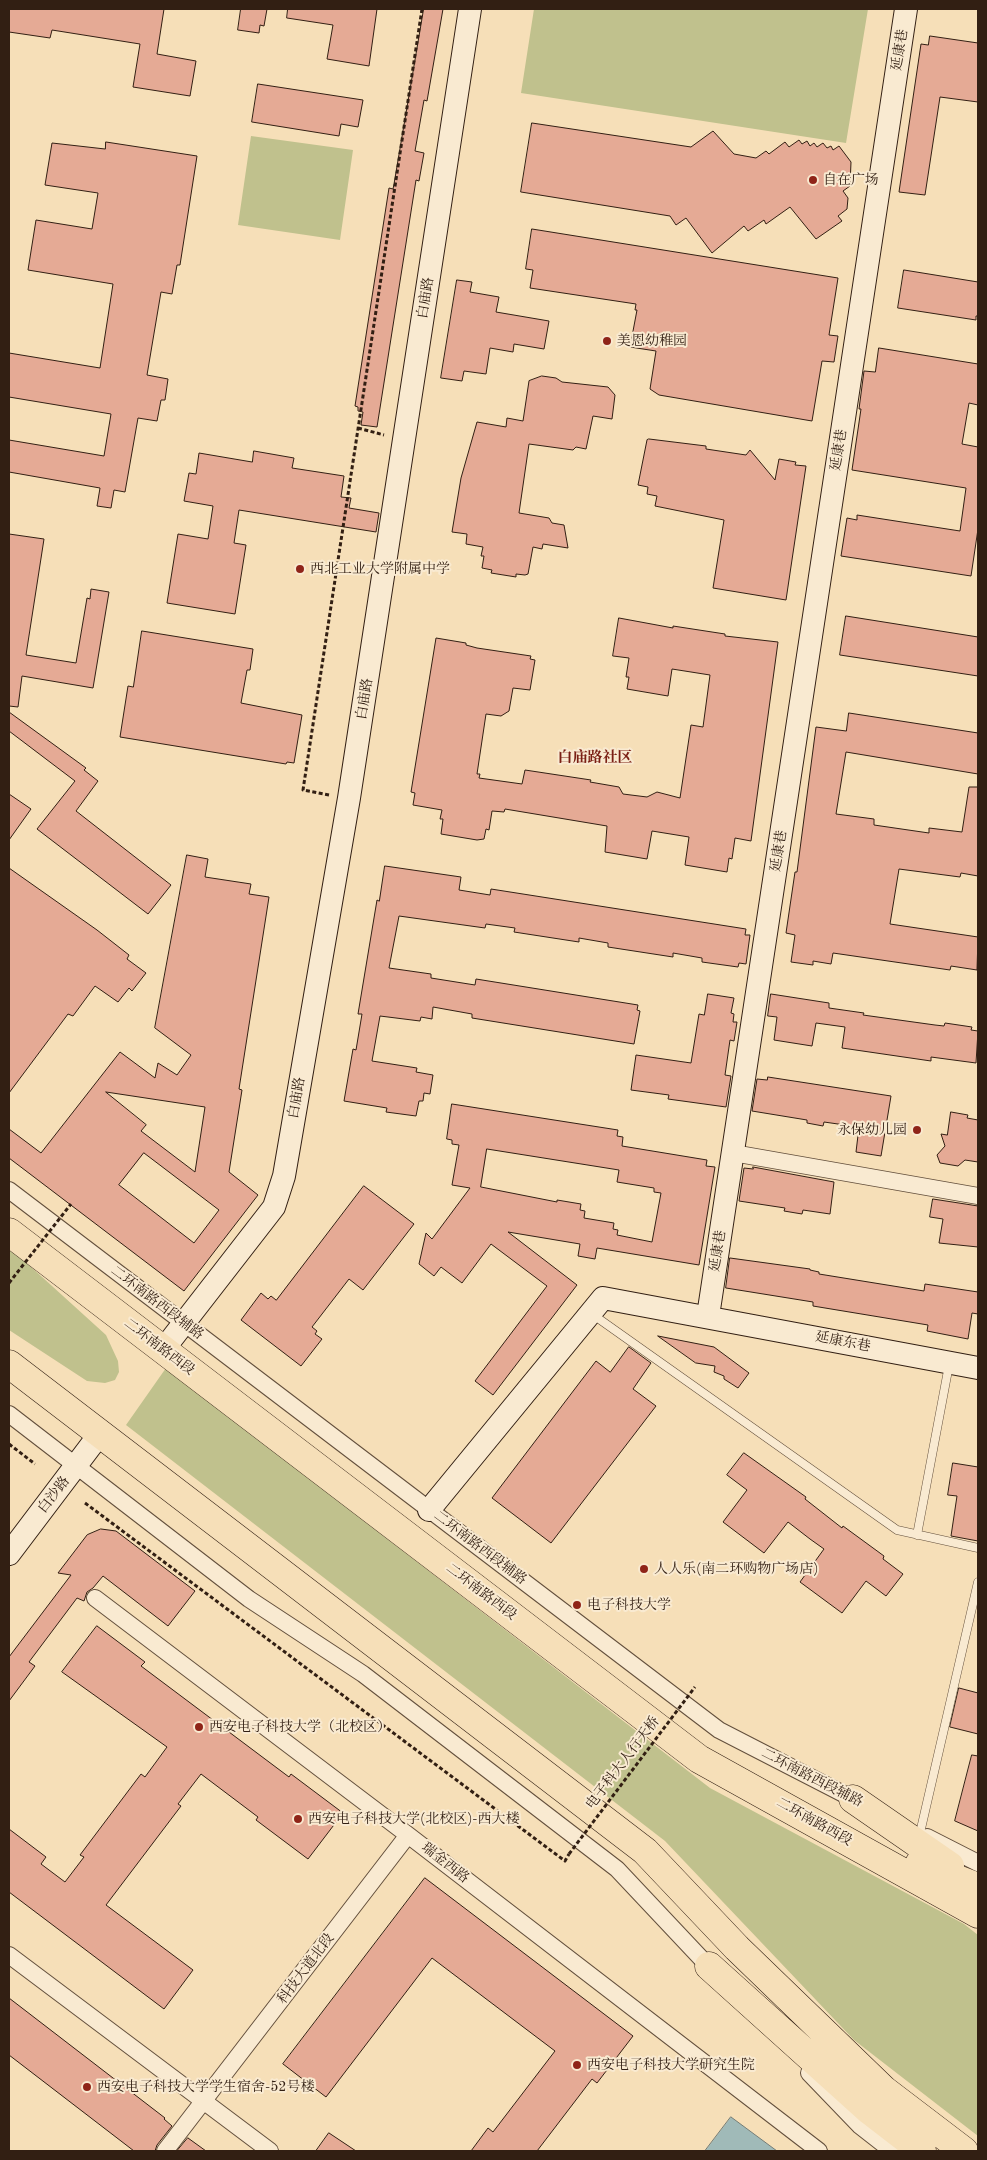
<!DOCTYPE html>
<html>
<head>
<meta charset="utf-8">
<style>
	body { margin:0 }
	#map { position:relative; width:987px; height:2160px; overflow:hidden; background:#f6dfb8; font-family:"Old Standard TT",serif }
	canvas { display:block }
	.frame { position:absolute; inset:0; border:10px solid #321f13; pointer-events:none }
</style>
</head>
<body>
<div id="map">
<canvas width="987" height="2160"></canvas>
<div class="frame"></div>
</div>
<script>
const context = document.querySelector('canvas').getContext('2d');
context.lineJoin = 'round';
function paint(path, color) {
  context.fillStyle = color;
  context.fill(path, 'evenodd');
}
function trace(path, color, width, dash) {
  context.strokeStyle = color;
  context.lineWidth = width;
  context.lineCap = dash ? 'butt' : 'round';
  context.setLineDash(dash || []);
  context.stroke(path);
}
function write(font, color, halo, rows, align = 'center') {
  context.font = font + ' "Old Standard TT","Noto Serif SC",serif';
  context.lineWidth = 4;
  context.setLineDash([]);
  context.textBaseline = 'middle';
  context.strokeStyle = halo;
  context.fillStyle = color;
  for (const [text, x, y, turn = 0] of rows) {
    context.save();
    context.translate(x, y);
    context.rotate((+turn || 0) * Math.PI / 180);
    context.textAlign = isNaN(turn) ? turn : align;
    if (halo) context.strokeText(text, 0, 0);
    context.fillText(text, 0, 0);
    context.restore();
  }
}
const green = new Path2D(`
	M534 9H868L846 143 521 93Z
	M251 136 353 150 340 240 238 225Z
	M9 1247 106 1335 118 1361 119 1372 115 1380 105 1383 87 1381 9 1330Z
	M166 1368 710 1788 964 1924 978 1935V2136L854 2040 665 1841 126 1425Z`);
const water = new Path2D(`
	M731 2117 777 2151H705Z`);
const building = new Path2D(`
	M9 9H164L157 54 196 61 190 96 133 87 140 44 52 30 50 38 9 32Z
	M241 9H267L264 26 260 25 259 33 238 30Z
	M288 9H377L369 66 327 59 333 25 287 18Z
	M424 9H443L427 101 424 100 415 151 424 153 419 181 416 180 377 427 361 425 363 412 358 411V407L355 406 389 188 393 189 394 184Z
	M930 36 978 43V102L940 97 925 195 899 192 921 44 928 45Z
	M258 84 363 100 358 127 341 124 339 136 252 122Z
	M532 123 691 147 713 131 734 154 756 158 766 151 769 154 785 142 789 147 799 140 802 144 807 141 810 146 814 143 817 147 823 143 827 148 831 146 833 150 839 146 851 162 850 186 843 191 848 198 847 209 838 216 842 221 816 239 790 207 766 224 764 220 748 231 744 226 712 253 686 218 676 225 670 216 521 192Z
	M106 142 197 156 180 265H177L172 294 161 292 147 375 168 379 165 400H161L157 421 138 418 125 492 114 490 111 508 97 506 100 488 9 472V440L104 456 111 414 9 397V353L100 368 113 284 28 270 36 220 92 229 98 193 45 185 52 143 105 149Z
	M532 229 838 278 829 335 838 336 834 362 822 361 812 421 659 395 650 389 656 351 630 347 637 310H635L636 304 530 288 533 270 526 269Z
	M904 270 978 282V316H976V320L898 308Z
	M457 280 472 282 470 292 499 297 496 312 549 321 544 349 514 344 513 352 490 348 486 374 464 371 462 381 441 378Z
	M879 348 978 364V405L969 403 962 444 978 447V529L971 576 841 556 847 518 857 520V515L960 531 966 488 852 470 861 409H859L864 371 875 372Z
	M542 376 556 378 562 382 608 387 615 395 612 419 593 416 586 449 576 447 573 450 529 444 519 513 549 518 552 523 564 525 568 548 543 544 542 549 533 547 528 574 525 575 516 574V577L491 573 492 570 482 568 484 556H481L483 547 466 544 467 534 452 532 461 478 477 422 506 427 507 418 523 421 529 381Z
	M649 439 706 446V449L746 455 750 450 775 480 779 459 796 462 795 465 806 466 786 600 713 588 724 520 655 506 657 496 647 494 648 487 638 485 647 440Z
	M254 451 294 458 292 468 344 476 341 497 351 498 349 508 379 513 376 532 239 510 234 543 246 545 235 614 167 603 178 534 208 539 213 506 184 501 189 473 196 474 199 453 252 462Z
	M9 534 44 539 26 655 76 663 87 598 90 599 91 589 109 592 93 688 22 676 18 707 9 706Z
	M846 616 978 637V676L840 655Z
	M619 618 673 628V626L725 634V636L778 642 751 841 735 838 732 859 729 858 727 872 685 865 689 837 652 831 647 859 605 852 607 826 505 809 504 812 492 811 489 830 486 829 484 839 477 840 441 834 443 819H440L442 810 413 805 415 793 411 792 436 638 466 643V645L477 648 531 656 530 659 535 660 530 690 513 688 509 711 501 716 486 714 477 774H480L479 778 522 784 525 770 591 780 590 782 619 787 623 794 647 797 657 792 680 798 691 725 703 727 710 675 672 669 668 696 627 689 629 677H626L629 658 613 656Z
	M142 631 253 649 250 670H247L241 703 302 715 294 763 287 762 286 764 120 737 128 686 133 687Z
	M9 712 86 768 84 770 98 781 76 811 171 885 148 914 37 829 75 781 9 731Z
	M849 713 978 733V774L846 752 836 814 874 819V825L929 833V828L962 832 969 787H978V876L961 873 960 877 899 869 890 924 978 937 977 970 951 966 950 970 833 953 831 964 813 961V965L791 962 795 935 786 933 795 872H797L816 727 846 731Z
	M9 794 31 809 9 840Z
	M187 855 208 859 205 877 251 884 249 894 269 897 239 1089 242 1090 229 1172 258 1195 184 1291 9 1158V1129L41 1153 120 1052 155 1078 158 1063 177 1075 191 1055 155 1028ZM106 1092 205 1107 195 1172 141 1131 146 1125ZM144 1153 219 1210 194 1243 119 1185Z
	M385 866 461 877 459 890 490 895 491 889 746 929 745 935H750L746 964 739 963 738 967 702 962V958L673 953V957L608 947V943L579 938V942L514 932 515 928 486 924 485 928 399 916 389 968 431 974V978L475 985 476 979 638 1005 637 1010 640 1011 634 1044 472 1018V1014L433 1007 432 1019 421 1017 420 1021 380 1016 372 1061 417 1068 416 1072 433 1075 430 1094 424 1093 423 1101H419L416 1116 386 1112 387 1108 344 1101 353 1049 356 1050 362 1014H358L377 900 379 901Z
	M9 868 97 930 129 955 127 959 146 973 132 991 129 988 118 1002 95 986 73 1016 68 1014 9 1093Z
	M708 994 734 998 731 1013 734 1014 733 1022H737L734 1041 730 1040 725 1075 731 1076 726 1107 668 1099 669 1095 631 1090 636 1055 691 1063 699 1014 704 1015Z
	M771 994 829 1003V1008L864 1013 863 1015 935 1025 944 1026 945 1023 972 1027 971 1030 978 1031 976 1063 931 1057V1061L842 1048 845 1027 816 1023 812 1046 774 1040 777 1017 768 1016Z
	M768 1077 891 1096 881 1156 856 1152 859 1127 824 1122 823 1126 807 1123V1120L752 1111 757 1079 767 1080Z
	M452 1104 618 1130 617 1136 623 1137 622 1146 707 1160 706 1166 715 1167 699 1265 597 1248 595 1259 578 1256 580 1244 508 1232 577 1285 493 1395 475 1381 547 1286 491 1244 462 1283 441 1267 434 1276 419 1264 426 1233 432 1239 470 1188 452 1185 459 1145 452 1144V1140L447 1139ZM487 1149 619 1170 617 1182 654 1188V1192L661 1193 652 1242 617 1235 618 1230 613 1229 614 1223 584 1218 585 1211 580 1210 581 1204 557 1200V1202L481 1187Z
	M951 1112 968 1115 967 1118 978 1120V1162L965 1160 958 1166 940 1163 937 1155 945 1146 941 1134 947 1135Z
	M753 1167 834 1182 830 1214 803 1210 802 1214 784 1211 785 1208 739 1201 744 1168 753 1169Z
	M364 1186 414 1224 363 1290 349 1279 312 1327 317 1331 315 1334 322 1339 301 1366 241 1320 261 1293 268 1299 271 1296 276 1300Z
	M933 1199 978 1206V1247L939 1243 943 1219 930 1217Z
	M730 1258 810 1269V1270L819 1272V1274L924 1291 925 1284 978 1292V1314L972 1313 968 1339 927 1331 928 1325 813 1306V1302L726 1288Z
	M658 1336 714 1347 749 1373 738 1388 724 1379V1376L714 1372 715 1366 696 1363Z
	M629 1347 651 1363 633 1389 656 1406 551 1543 492 1498 596 1361 610 1372Z
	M744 1453 806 1497 805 1499 842 1528 843 1526 884 1556 883 1559 903 1574 886 1596 866 1581 842 1613 800 1582 824 1549 810 1539 788 1522 764 1553 723 1522 747 1490 727 1475Z
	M953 1463 978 1467V1541L951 1536 957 1496 948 1495Z
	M101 1529 116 1531 195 1591 168 1626 103 1576 93 1588 87 1592 84 1601 77 1598 29 1662 35 1666 9 1701V1657L71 1575 58 1573 87 1535Z
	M97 1626 145 1662 141 1666 289 1777 291 1774 343 1813 308 1859 256 1820 258 1817 201 1774 178 1804 181 1806 106 1905 193 1970 164 2009 9 1892V1829L46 1857 41 1864 65 1882 84 1857 80 1855 141 1774 145 1777 167 1747 62 1672Z
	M959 1688 978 1693V1734L950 1727Z
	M972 1755 978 1756V1831L955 1821Z
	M425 1878 633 2036 597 2083 592 2079 537 2151H471L488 2128 493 2132 555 2051 432 1958 326 2097 283 2064Z
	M9 1998 165 2118 164 2119 172 2126 157 2145 155 2151H134L9 2055Z
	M329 2133 356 2151H316Z
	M188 2138 206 2151H177Z`);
const path = new Path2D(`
	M358 428 384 435
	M329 795 303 790 422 9
	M9 1444 35 1464
	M85 1503 565 1861 569 1854`);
const lane = new Path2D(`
	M592 1314 897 1530 978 1548
	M917 1535 949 1365
	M920 1833 978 1582`);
const street = new Path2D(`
	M733 1153 978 1196
	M9 1190 719 1730 861 1803
	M9 1414 249 1599 363 1674 617 1869 713 1971
	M95 1598 408 1835 819 2151
	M927 1837 978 1863
	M9 1955 270 2151
	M809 2073 860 2126 892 2151
	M165 2151 408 1835`);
const secondary = new Path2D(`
	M708 1316 906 9
	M163 1350 274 1207 284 1176 349 798 470 9
	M429 1510 603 1298 978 1368
	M9 1554 99 1435`);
const highway = new Path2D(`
	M9 1232 699 1759 978 1914
	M9 1364 645 1851 737 1948 884 2090 964 2151
	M853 1799 950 1866
	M919 1864 978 1887
	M709 1966 870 2111 922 2151`);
const pathBridge = new Path2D(`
	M9 1283 71 1204
	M569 1854 695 1687`);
const markers = [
	[813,180,5,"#8f2418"],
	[607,341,5,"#8f2418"],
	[300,569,5,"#8f2418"],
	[917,1130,5,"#8f2418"],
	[644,1569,5,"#8f2418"],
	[577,1605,5,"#8f2418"],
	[199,1727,5,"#8f2418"],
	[298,1819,5,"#8f2418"],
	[577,2065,5,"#8f2418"],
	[87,2087,5,"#8f2418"]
];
const streetNames = [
	["延康巷",900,50,-81],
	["白庙路",426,298,-81],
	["延康巷",839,450,-81],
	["白庙路",365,699,-81],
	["延康巷",779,851,-81],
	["白庙路",297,1098,-80],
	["延康巷",718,1251,-81],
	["二环南路西段辅路",157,1303,37],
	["延康东巷",843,1342,11],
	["二环南路西段",159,1347,37],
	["白沙路",54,1495,-52],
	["二环南路西段辅路",480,1548,37],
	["二环南路西段",481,1592,37],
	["电子科大人行天桥",623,1763,-53],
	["二环南路西段辅路",812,1778,27],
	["二环南路西段",814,1822,29],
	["瑞金西路",445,1863,38],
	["科技大道北段",306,1969,-53]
];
const poiNames = [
	["自在广场",823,180],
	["美恩幼稚园",617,341],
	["西北工业大学附属中学",310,569],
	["永保幼儿园",907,1130,"right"],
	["人人乐(南二环购物广场店)",654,1569],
	["电子科技大学",587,1605],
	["西安电子科技大学（北校区）",209,1727],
	["西安电子科技大学(北校区)-西大楼",308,1819],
	["西安电子科技大学研究生院",587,2065],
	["西安电子科技大学学生宿舍-52号楼",97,2087]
];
const neighbourhoodNames = [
	["白庙路社区",595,758]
];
paint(green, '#c0c18d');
paint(water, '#a0bab8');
trace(water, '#747c76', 1);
paint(building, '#e5aa95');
trace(building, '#321f13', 1);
trace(lane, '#634f3c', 9);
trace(street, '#634f3c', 18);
trace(secondary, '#321f13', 24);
trace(highway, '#321f13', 29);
trace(path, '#321f13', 3, [4, 2.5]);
trace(lane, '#f9ead1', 8);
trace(street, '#f9ead1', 16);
trace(secondary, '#f9ead1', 22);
trace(highway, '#f6dfb8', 28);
trace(pathBridge, '#321f13', 3, [4, 2.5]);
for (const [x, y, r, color] of markers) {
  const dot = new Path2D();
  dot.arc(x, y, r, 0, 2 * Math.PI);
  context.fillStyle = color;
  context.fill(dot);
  trace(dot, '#f9ead1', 2);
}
write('14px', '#321f13', '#f9ead1', streetNames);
write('14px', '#321f13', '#f9ead1', poiNames, 'left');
write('bold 15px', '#7a1f14', '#f9ead1', neighbourhoodNames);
</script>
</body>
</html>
